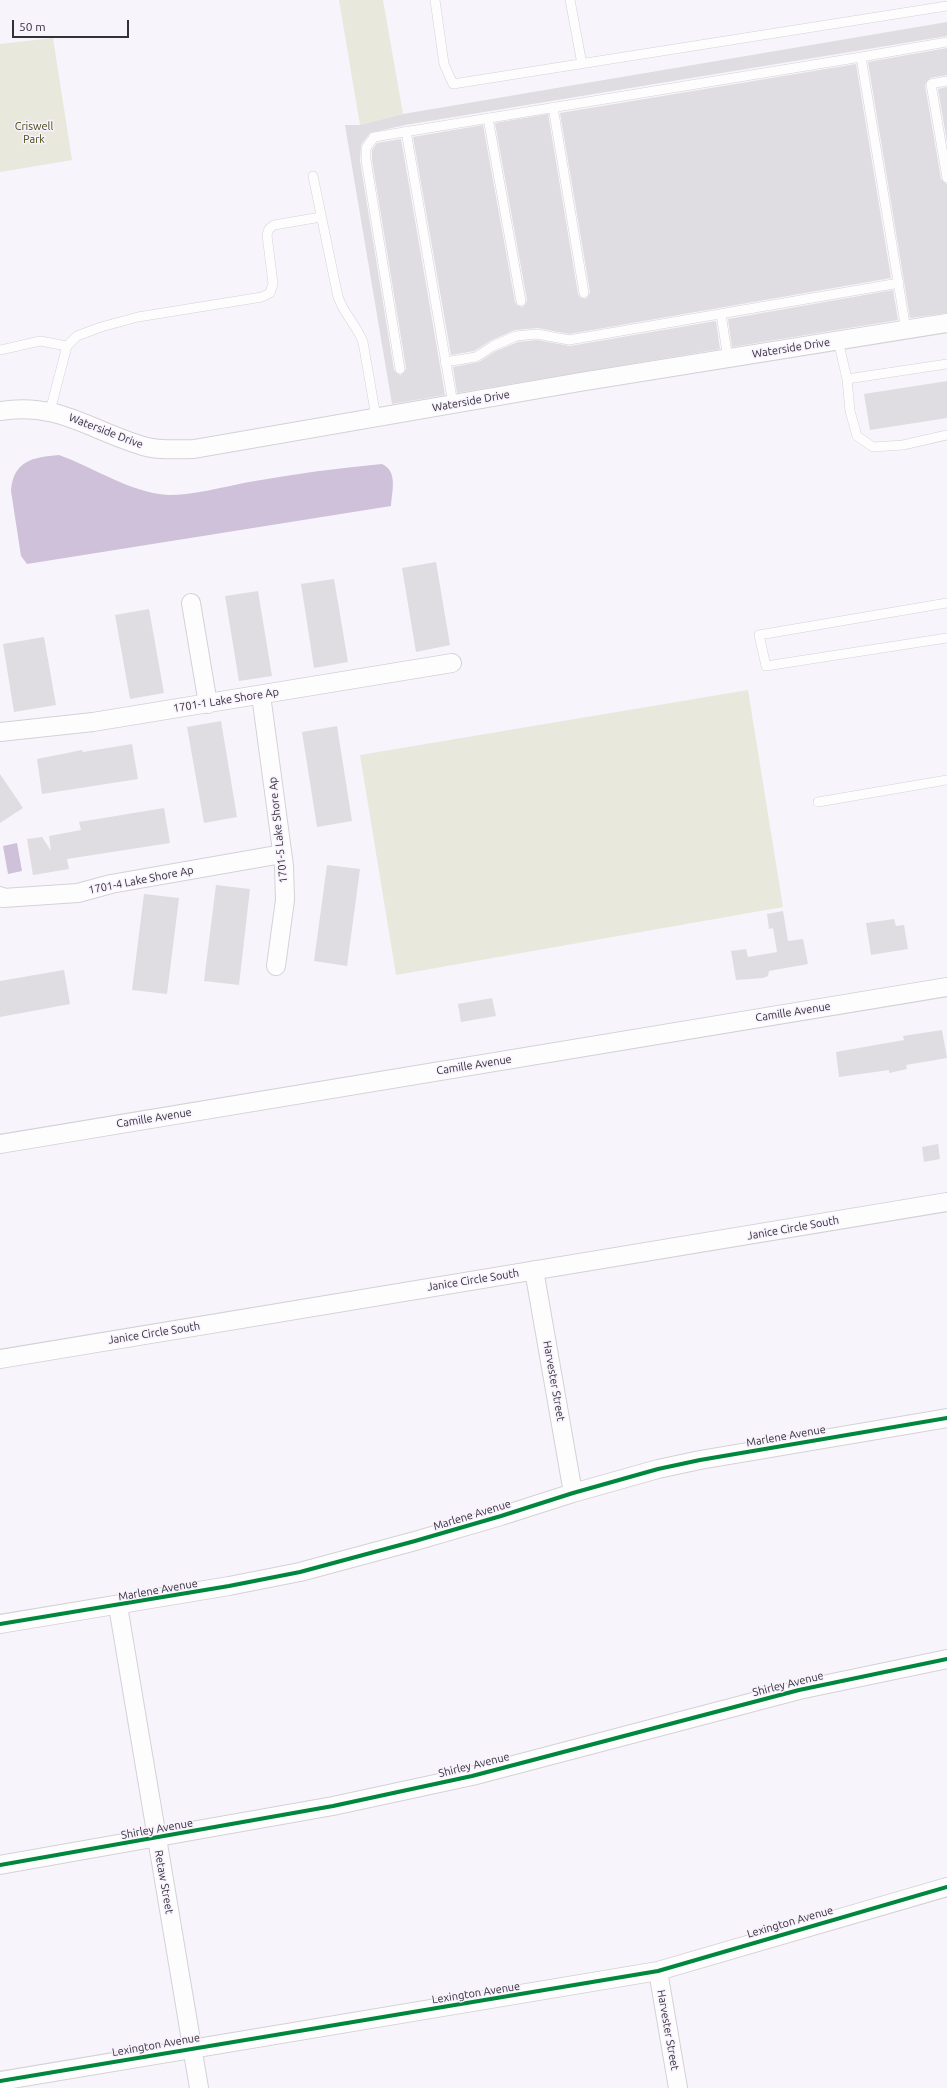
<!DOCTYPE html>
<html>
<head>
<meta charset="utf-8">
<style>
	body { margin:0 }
	#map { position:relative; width:947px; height:2088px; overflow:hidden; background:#f8f4fb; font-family:Ubuntu,sans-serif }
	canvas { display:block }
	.scale { position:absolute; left:12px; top:20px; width:117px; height:18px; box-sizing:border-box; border:2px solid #333036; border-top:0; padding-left:5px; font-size:12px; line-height:14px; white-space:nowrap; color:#333036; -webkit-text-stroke:3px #f8f1fe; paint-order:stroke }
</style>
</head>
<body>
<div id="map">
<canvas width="947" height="2088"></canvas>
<div class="scale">50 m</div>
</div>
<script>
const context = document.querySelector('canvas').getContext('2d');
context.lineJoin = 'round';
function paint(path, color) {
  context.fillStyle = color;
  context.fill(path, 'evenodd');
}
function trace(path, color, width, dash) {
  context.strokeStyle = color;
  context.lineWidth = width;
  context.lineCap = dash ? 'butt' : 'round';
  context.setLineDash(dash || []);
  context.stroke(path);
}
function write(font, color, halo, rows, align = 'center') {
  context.font = font + ' Ubuntu,sans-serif';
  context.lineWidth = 3;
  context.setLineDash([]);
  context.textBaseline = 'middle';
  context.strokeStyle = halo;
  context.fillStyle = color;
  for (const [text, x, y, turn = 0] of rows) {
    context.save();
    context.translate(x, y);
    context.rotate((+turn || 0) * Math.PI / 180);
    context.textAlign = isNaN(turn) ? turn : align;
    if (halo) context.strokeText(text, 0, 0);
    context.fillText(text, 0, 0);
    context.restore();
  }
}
const green = new Path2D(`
	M339 0H383L403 114 360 125Z
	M53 38 72 160 0 172V44Z
	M748 690 783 907 396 975 360 755Z`);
const water = new Path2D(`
	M59 455C93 467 131 493 168 495 194 495 223 487 249 482 294 474 337 468 382 464 398 471 392 491 391 506L27 564 21 556 11 491C13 461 33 457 59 455Z
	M17 843 22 871 8 874 3 846Z`);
const building = new Path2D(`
	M947 22V36L405 125 370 133 361 145 360 161 394 370 398 374 401 375 405 371 406 368 372 160V150L377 143 401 139 445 395 392 404 345 125H360L403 114Z
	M947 48V75L930 78 925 85 941 179 947 184V313L910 318 868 62Z
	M856 64 891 278 569 334 538 328 515 330 490 341 474 351 451 355 413 137 483 125 515 302 517 305 522 307 525 305 527 300 495 123 548 114 578 294 580 297 585 299 588 297 590 292 560 113Z
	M947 87V142L938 89Z
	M893 290 898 320 732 347 728 319Z
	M716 321 720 349 457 393 453 367 479 362 496 351 518 342 537 340 570 346Z
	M947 381V418L870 430 864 394Z
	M436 562 450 645 416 652 402 568Z
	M334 579 348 662 314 668 301 584Z
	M258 591 272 676 239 681 225 596Z
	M149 609 164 693 130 699 115 615Z
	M44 637 56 705 14 712 3 644Z
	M221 721 237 817 204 823 187 727Z
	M337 726 352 821 317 827 302 732Z
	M132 744 138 779 42 794 37 759 82 750 83 752Z
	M0 774 23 808 0 823Z
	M164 808 170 843 67 859 69 869 33 875 27 839 42 837 51 851 49 836 81 830 79 822Z
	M327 865 360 869 347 966 314 961Z
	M216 885 250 889 239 985 204 981Z
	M144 894 179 898 167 994 132 990Z
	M783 911 788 941 803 939 808 964 769 971 768 976 763 978 736 980 731 951 746 949 748 957 777 952 773 928 769 929 767 914Z
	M894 919 896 926 904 925 908 949 871 955 866 923Z
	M64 970 70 1004 0 1017V981Z
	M492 998 496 1016 461 1022 458 1004Z
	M942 1030 947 1058 906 1065 907 1069 889 1073V1070L839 1077 836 1052 904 1040 903 1036Z
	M938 1144 940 1159 924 1162 922 1147Z`);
const lane = new Path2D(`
	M435 0 444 64 453 84 947 6
	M570 0 582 64
	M947 81 931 84 947 178
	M553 107 584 293
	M488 118 521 301
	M406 131 453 404
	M313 176 338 297C345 316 356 324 363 342L376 417
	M721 314 728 359
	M906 330 861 57 947 42
	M838 340 847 379 947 364
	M0 350 40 341 67 346
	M445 362 476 357 493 346 516 336 537 334 569 340 899 283
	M400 369 366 160V148L374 137 861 57
	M847 379 850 411 857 436 873 447 903 445 947 435
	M50 411 67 346 77 336 101 327 138 317 262 297 270 293 273 284 267 235 269 229 274 225 321 217
	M947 603 759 635 766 666 947 638
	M818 802 947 780`);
const street = new Path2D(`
	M0 411C58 402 88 429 140 445 157 451 177 449 194 449L580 382 947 323
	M191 603 208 704
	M261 695 284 866 285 900 276 966
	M0 732 93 722 452 663
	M0 896 3 898 78 893 111 884 282 854
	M0 1144 947 987
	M534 1270 573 1493
	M0 1359 947 1202
	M118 1606 199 2088
	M0 1624 229 1586 300 1572 415 1541 501 1516 573 1493 658 1469 700 1460 947 1418
	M0 1865 333 1806 472 1776 799 1690 947 1659
	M658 1971 678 2088
	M0 2081 658 1971 947 1887`);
const cycleway = new Path2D(`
	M0 1624 229 1586 300 1572 415 1541 501 1516 573 1493 658 1469 700 1460 947 1418
	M0 1865 333 1806 472 1776 799 1690 947 1659
	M0 2081 658 1971 947 1887`);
const parkNames = [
	["Criswell",34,126],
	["Park",34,139]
];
const streetNames = [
	["Waterside Drive",791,348,-9],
	["Waterside Drive",471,401,-10],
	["Waterside Drive",106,431,21],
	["1701-1 Lake Shore Ap",226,700,-9],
	["1701-5 Lake Shore Ap",278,830,-96],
	["1701-4 Lake Shore Ap",141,880,-11],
	["Camille Avenue",793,1012,-9],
	["Camille Avenue",474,1065,-9],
	["Camille Avenue",154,1118,-9],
	["Janice Circle South",793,1228,-10],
	["Janice Circle South",473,1280,-9],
	["Janice Circle South",154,1333,-9],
	["Harvester Street",554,1381,80],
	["Marlene Avenue",786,1436,-10],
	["Marlene Avenue",472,1515,-17],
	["Marlene Avenue",158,1590,-10],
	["Shirley Avenue",788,1684,-14],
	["Shirley Avenue",474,1765,-14],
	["Shirley Avenue",157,1829,-10],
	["Retaw Street",164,1882,80],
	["Lexington Avenue",790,1922,-16],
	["Lexington Avenue",476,1993,-9],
	["Harvester Street",668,2030,80],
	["Lexington Avenue",156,2045,-10]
];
paint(green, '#e8e8dd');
paint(water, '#cec1d9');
paint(building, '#dfdce2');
trace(lane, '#d4d1d7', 10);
trace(street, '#d4d1d7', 20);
trace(lane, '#fefdfe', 9);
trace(street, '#fefdfe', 18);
trace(cycleway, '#00873e', 4);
write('11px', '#454b10', '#f8f1fe', parkNames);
write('11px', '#333036', '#f8f1fe', streetNames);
</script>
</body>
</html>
